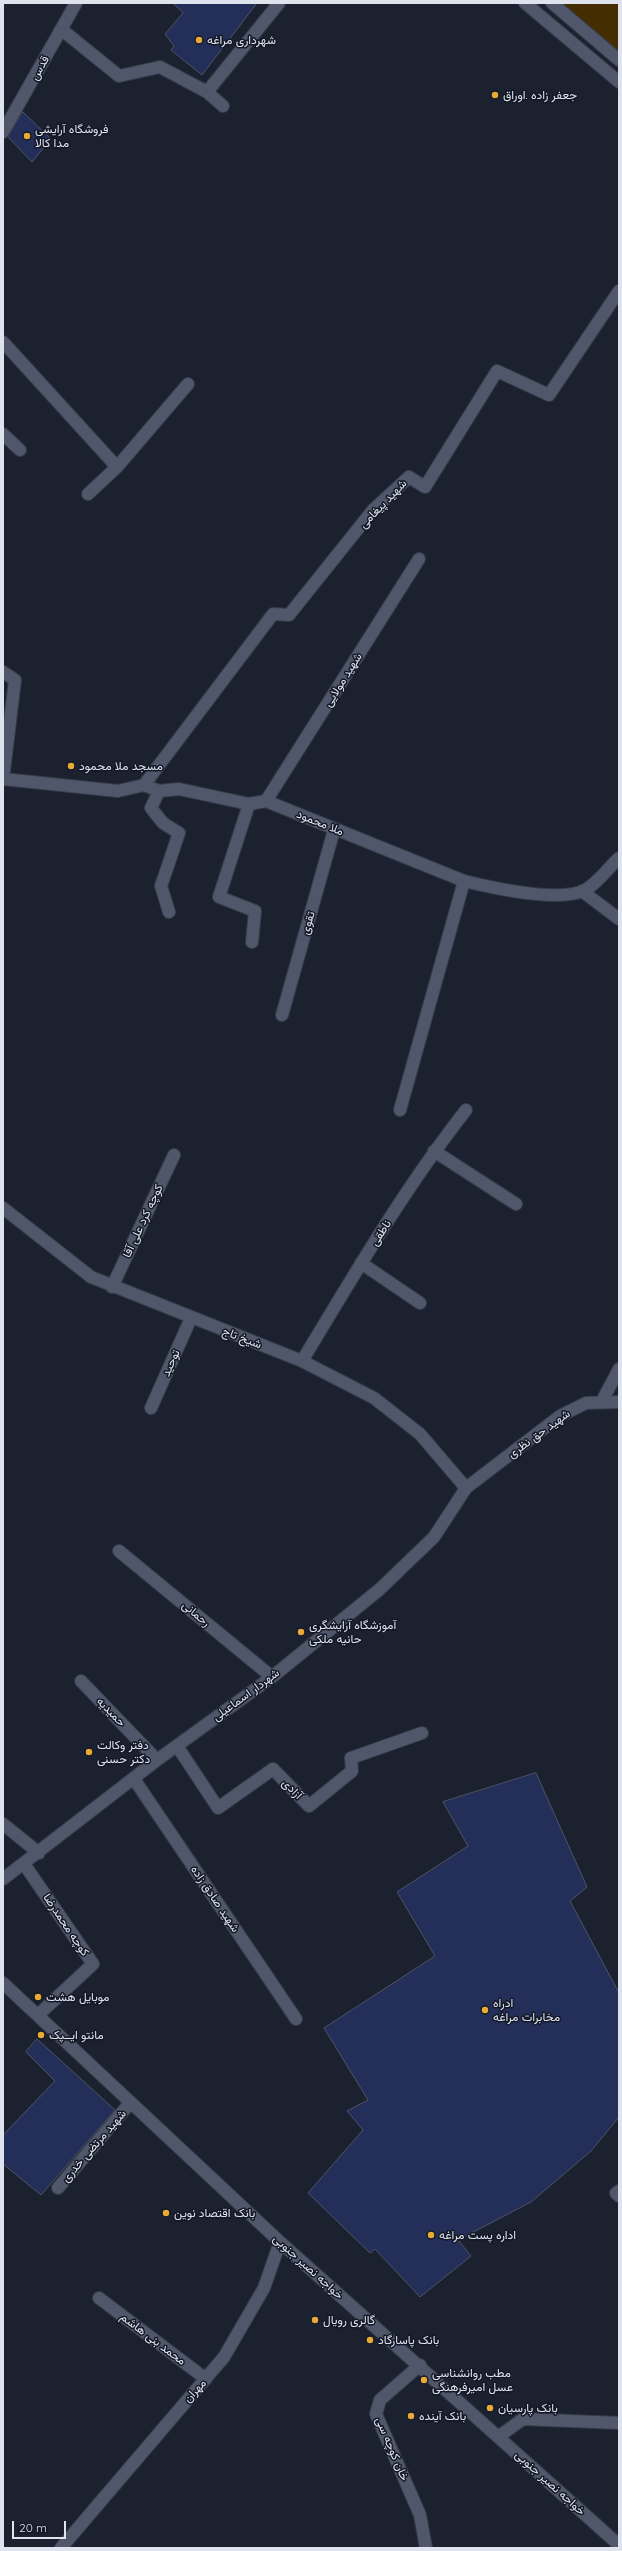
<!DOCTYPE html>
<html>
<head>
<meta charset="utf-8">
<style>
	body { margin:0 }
	#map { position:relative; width:622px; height:2551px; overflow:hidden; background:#1c2130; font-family:Quicksand,sans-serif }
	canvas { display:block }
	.frame { position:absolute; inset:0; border:4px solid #dfe3ed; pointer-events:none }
	.scale { position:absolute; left:12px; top:2521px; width:54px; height:18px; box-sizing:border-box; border:2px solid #dfe3ed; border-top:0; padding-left:5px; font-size:12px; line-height:14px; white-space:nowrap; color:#dfe3ed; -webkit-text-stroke:3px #131826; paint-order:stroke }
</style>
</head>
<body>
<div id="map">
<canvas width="622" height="2551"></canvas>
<div class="frame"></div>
<div class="scale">20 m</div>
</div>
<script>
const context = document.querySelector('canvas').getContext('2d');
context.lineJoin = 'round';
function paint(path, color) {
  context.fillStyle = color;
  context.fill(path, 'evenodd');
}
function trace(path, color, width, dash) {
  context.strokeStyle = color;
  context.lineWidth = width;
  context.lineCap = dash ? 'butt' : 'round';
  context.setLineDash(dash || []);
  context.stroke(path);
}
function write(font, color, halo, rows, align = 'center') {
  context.font = font + ' Quicksand,Vazirmatn,sans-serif';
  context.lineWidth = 3;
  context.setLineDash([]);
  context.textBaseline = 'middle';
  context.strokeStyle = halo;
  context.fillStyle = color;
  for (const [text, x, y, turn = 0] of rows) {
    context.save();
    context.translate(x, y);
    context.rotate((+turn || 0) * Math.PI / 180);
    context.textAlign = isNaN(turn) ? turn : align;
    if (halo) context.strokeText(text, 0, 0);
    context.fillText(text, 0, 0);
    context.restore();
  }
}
const green = new Path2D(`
	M554 3H619V58Z`);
const building = new Path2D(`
	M173 3H257L202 75 171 50 174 46 165 34 183 13Z
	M23 112 51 139 32 162 8 137Z
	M536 1773 587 1887 570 1901 619 1993V2117L591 2151 531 2202 458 2240 471 2256 420 2297 375 2249 370 2253 308 2193 363 2130 347 2111 368 2100 324 2028 435 1956 397 1892 468 1846 443 1802Z
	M37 2039 115 2110 41 2195 3 2164V2135L55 2081 26 2052Z`);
const minor = new Path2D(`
	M525 3 619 82
	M552 3 619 60
	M61 29 119 76 160 67 207 92 223 106
	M207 92 279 3
	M3 132 76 3
	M3 342 117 467
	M3 434 20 450
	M88 494 117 467 188 384
	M3 672 15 680 3 779
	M3 779 118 791 144 785 159 791 179 789 249 804 266 801 464 881C493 888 559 903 585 890 597 884 609 867 619 858
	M144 785 273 614 289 615 373 510 409 477 425 487 497 371 549 395 619 291
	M159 791 151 808 163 823 179 833 161 886 169 912
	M266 801 419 559
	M249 804 219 897 255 911 252 942
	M582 891 619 919
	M282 1015 334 830
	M400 1110 464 881
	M434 1151 516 1204
	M3 1208 91 1277 302 1361 374 1398 420 1434 466 1488
	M361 1263 420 1303
	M112 1287 174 1155
	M302 1361C354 1275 404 1189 466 1110
	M602 1401 619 1369
	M151 1408 191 1318
	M119 1551 272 1677
	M81 1681 157 1760
	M177 1746 218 1808 273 1769 309 1806 352 1771 351 1758 422 1733
	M134 1779 296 2019
	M3 1824 39 1853
	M24 1864 93 1964 38 2015
	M3 1879 157 1760 272 1677 380 1589 434 1537 466 1488 560 1416 586 1403 619 1402
	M3 1983 280 2242 619 2545
	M58 2188 130 2103
	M619 2191 616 2193 619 2196
	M99 2298 206 2379
	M420 2365 380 2400 376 2414 420 2515 426 2548
	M498 2437 523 2419 619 2423
	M61 2548 224 2357 264 2288 280 2242`);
const markers = [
	[199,40,4,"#e8ab37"],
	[495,95,4,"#e8ab37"],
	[27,136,4,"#e8ab37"],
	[71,766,4,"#e8ab37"],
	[301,1632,4,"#e8ab37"],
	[89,1752,4,"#e8ab37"],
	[38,1997,4,"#e8ab37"],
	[485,2010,4,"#e8ab37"],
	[41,2035,4,"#e8ab37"],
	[166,2213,4,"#e8ab37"],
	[431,2235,4,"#e8ab37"],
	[315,2320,4,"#e8ab37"],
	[370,2340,4,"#e8ab37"],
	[424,2380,4,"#e8ab37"],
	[490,2408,4,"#e8ab37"],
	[411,2416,4,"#e8ab37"]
];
const poiNames = [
	["شهرداری مراغه",207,40],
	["جعفر زاده .اوراق",503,95],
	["فروشگاه آرایشی",35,129],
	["مدا کالا",35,143],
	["مسجد ملا محمود",79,766],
	["آموزشگاه آرایشگری",309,1625],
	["حانیه ملکی",309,1639],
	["دفتر وکالت",97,1745],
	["دکتر حسنی",97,1759],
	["موبایل هشت",46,1997],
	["ادراه",493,2003],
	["مخابرات مراغه",493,2017],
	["مانتو ایــپک",49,2035],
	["بانک اقتصاد نوین",174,2213],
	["اداره پست مراغه",439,2235],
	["گالری رویال",323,2320],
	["بانک پاسارگاد",378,2340],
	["مطب روانشناسی",432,2373],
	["عسل امیرفرهنگی",432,2387],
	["بانک پارسیان",498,2408],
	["بانک آینده",419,2416]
];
const streetNames = [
	["قدس",40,68,-61],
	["شهید پیغامی",383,504,-46],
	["شهید مولایی",343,680,-58],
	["ملا محمود",320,823,22],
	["تقوی",308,923,-74],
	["کوچه کرد علی آقا",143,1221,-65],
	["ناطقی",381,1233,-57],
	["شیخ تاج",242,1338,21],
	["توحید",171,1363,-66],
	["شهید حق نظری",539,1434,-36],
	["رحمانی",196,1614,40],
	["شهردار اسماعیلی",246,1695,-36],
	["حمیدیه",111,1712,46],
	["آزادی",292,1789,45],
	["شهید صادق زاده",215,1899,56],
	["کوچه محمدرضا",66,1925,56],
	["شهید مرتضی خدری",94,2146,-49],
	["خواجه نصیر جنوبی",308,2267,42],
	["محمد بنی هاشم",153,2339,37],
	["مهران",195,2391,-47],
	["خان کوچه سی",392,2449,67],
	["خواجه نصیر جنوبی",550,2483,42]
];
paint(green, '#442d00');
paint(building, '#242f59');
trace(building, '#4e5365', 1);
trace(minor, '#373c4a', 14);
trace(minor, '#50576b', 12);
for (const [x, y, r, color] of markers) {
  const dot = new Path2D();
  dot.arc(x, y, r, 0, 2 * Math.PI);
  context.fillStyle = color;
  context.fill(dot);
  trace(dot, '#131826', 1.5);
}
write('12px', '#dfe3ed', '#131826', poiNames, 'left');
write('12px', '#dfe3ed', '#131826', streetNames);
</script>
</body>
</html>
